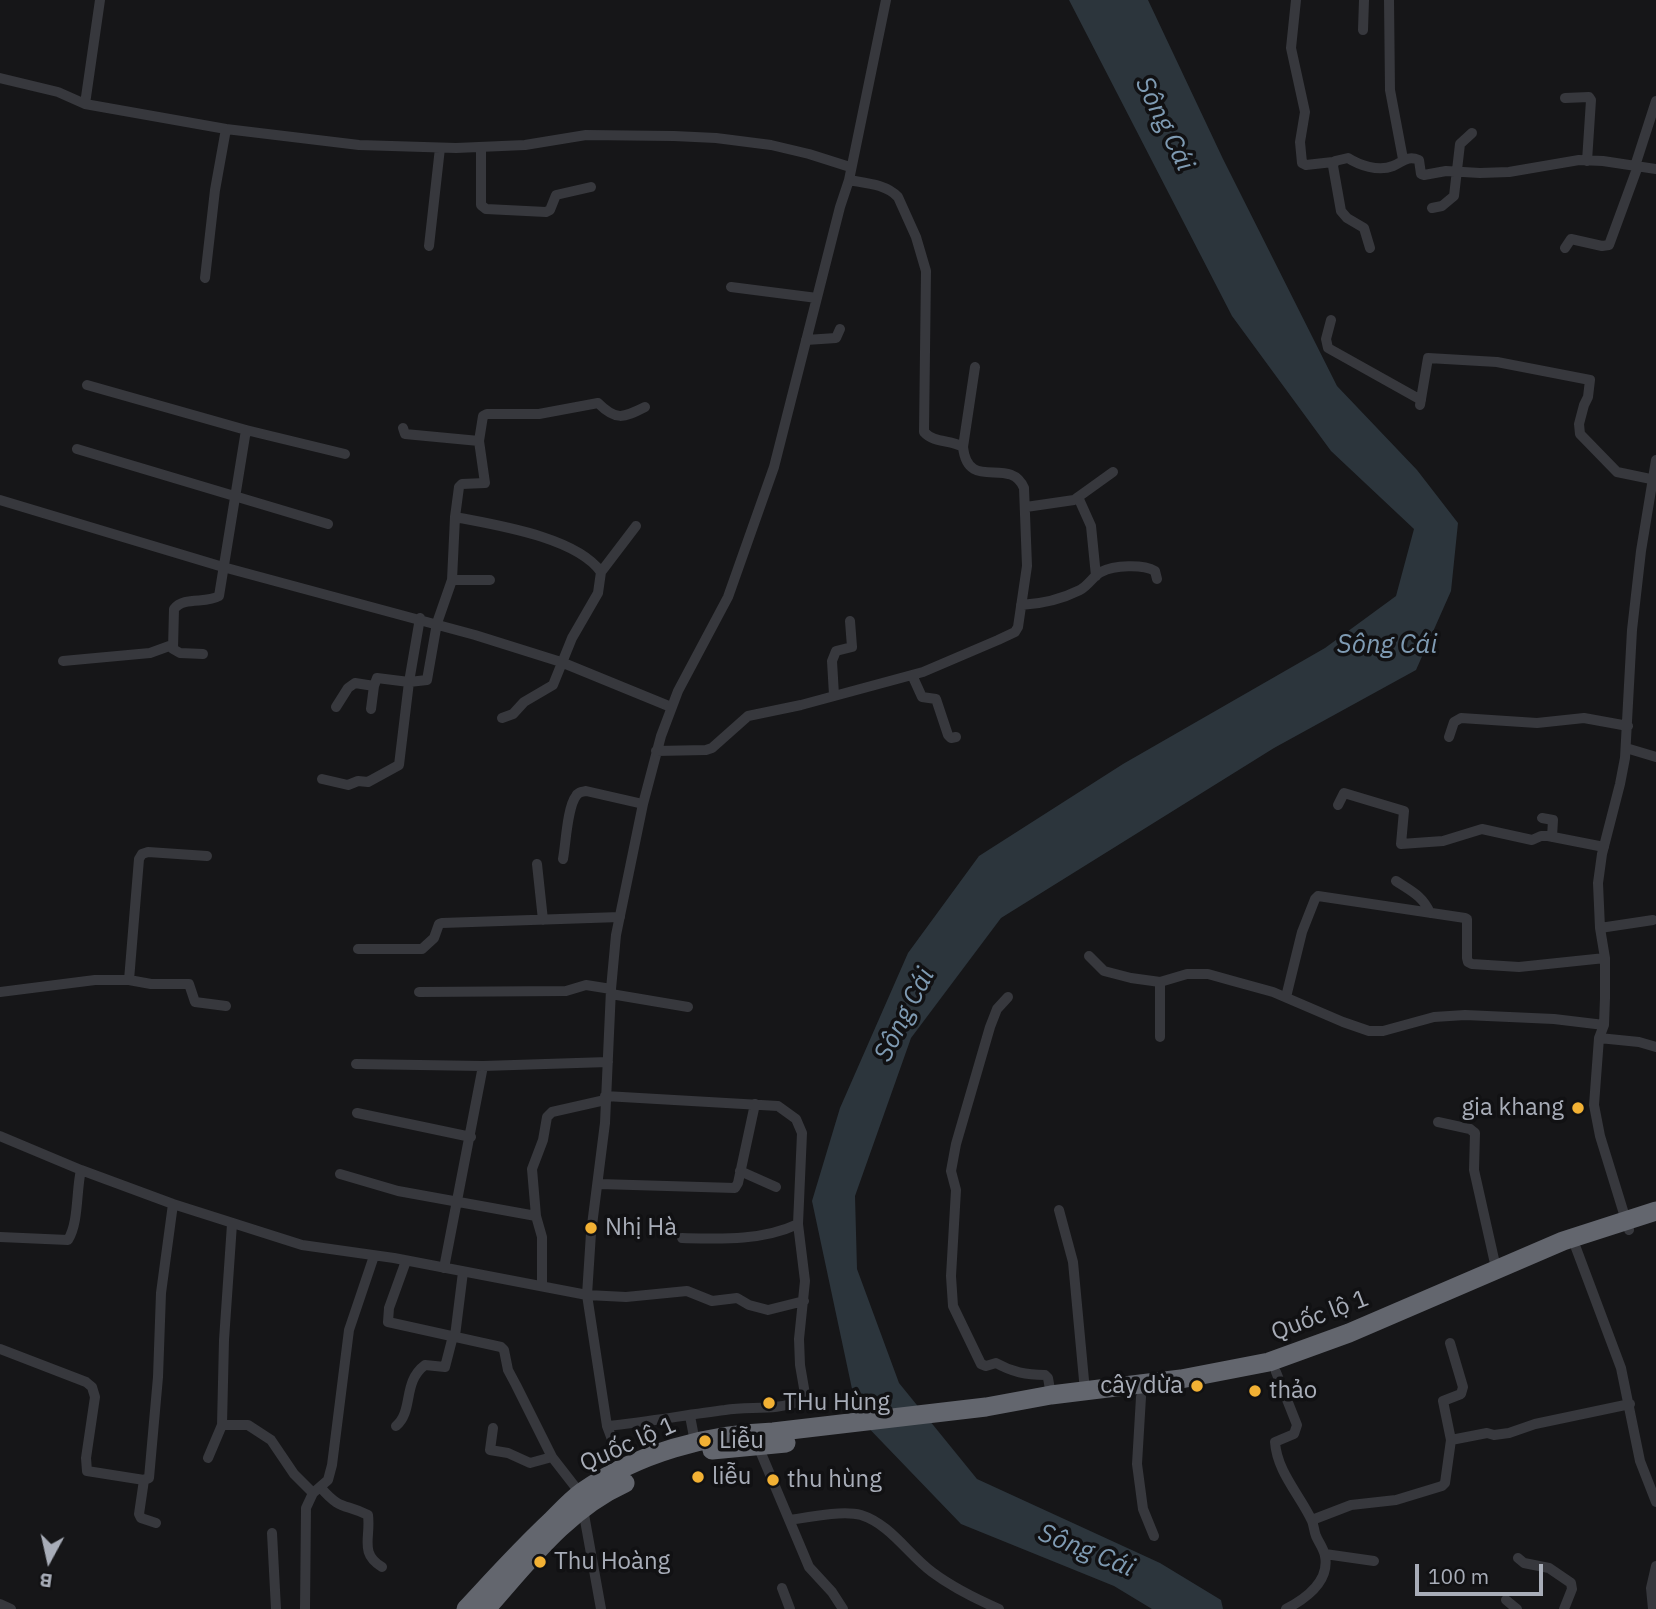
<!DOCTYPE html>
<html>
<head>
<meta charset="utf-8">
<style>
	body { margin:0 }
	#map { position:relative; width:1656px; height:1609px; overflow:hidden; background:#161618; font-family:"IBM Plex Sans",sans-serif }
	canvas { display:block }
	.north { position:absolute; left:14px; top:1525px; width:70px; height:70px; -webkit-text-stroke:5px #111113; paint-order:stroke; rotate:188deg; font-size:19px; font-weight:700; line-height:28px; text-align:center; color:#a8adb8 }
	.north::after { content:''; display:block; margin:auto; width:24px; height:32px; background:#a8adb8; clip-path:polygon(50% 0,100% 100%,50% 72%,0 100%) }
	.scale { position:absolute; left:1415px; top:1564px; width:128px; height:32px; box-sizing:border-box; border:4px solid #a8adb8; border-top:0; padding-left:9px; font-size:21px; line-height:24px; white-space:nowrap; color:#a8adb8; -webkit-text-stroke:5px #111113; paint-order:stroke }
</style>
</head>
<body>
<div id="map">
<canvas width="1656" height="1609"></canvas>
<div class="north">B</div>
<div class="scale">100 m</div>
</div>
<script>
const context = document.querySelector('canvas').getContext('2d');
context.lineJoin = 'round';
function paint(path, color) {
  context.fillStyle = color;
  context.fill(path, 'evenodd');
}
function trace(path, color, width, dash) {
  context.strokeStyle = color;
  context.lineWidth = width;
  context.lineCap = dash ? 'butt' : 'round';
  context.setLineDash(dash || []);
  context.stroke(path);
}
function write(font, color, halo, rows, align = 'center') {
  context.font = font + ' "IBM Plex Sans",sans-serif';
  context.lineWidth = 7;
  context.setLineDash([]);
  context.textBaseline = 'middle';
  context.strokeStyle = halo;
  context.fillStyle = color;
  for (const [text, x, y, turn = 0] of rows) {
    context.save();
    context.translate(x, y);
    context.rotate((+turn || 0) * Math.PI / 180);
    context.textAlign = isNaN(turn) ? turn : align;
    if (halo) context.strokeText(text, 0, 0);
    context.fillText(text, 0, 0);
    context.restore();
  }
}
const water = new Path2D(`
	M1069 0H1148L1223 159 1337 386 1417 470 1458 523 1451 591 1416 670 1274 748 1001 918 911 1038 855 1196 857 1269 899 1383 977 1479 1160 1563 1221 1600 1223 1609H1152L1114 1586 961 1524 858 1417 812 1201 840 1108 908 953 979 856 1123 764 1325 648 1396 596 1414 529 1331 451 1232 316Z`);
const street = new Path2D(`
	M1296 0 1291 48 1305 112 1300 142 1302 163 1306 165 1333 162
	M1389 0 1390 90 1403 159
	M1363 30 1364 0
	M0 78 58 92 85 104 226 129 359 145 456 148 525 145 586 135 674 136 716 138 771 145 809 154 850 167
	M1565 98 1589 97 1591 100 1587 161
	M85 104 100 0
	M481 147V205L486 209 546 212 550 210 556 195 591 187
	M1635 166 1656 101
	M1432 208 1442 206 1454 196 1460 144 1472 133
	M429 246 440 148
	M1370 248 1364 228 1347 218 1341 211 1333 166 1335 161 1348 158C1359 165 1378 172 1393 166 1403 162 1407 155 1419 160L1421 174 1424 175 1446 171 1480 173 1509 172 1579 160 1603 161 1656 169
	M1565 248 1571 239 1602 246 1609 245 1638 166
	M205 278 215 190 226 129
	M731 287 817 298
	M1331 320 1326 339 1328 348 1421 400
	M806 340 836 338 840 329
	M87 385 246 430 345 454
	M1420 405 1428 358 1497 362 1590 380 1588 397 1584 405 1579 424 1580 434 1617 472 1656 480
	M403 428 405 434 479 441
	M963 447 975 367
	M77 449 328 524
	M1078 497 1091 526 1096 576
	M0 500 223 567 475 635 561 662 671 707
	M1026 507 1074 500 1113 472
	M455 517C496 525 576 537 601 572L598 593 572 638 553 685 524 702 513 714 502 718
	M601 572 636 526
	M452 580 455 517 459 487 462 484 485 483 479 441 483 416 487 414H539L598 403C616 421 623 418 645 407
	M1021 605C1041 604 1062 599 1080 590 1089 585 1093 576 1101 572 1114 565 1143 564 1155 571L1157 579
	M203 654 180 653 173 649 174 609C184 596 206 604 219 596L246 430
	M63 661 150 653 172 645
	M912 675 922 697 936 699 948 735 951 738 956 737
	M834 695 832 661 836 651 852 647 850 621
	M336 707 348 688 355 683 374 686
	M371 709 374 686 377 678 409 682 420 618
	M1449 737 1454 722 1461 718 1537 723 1584 718 1628 726
	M1626 748 1656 757
	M656 751 706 750 712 748 748 716 801 705 923 672 998 640 1015 632 1018 627 1027 566 1024 488C1010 455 968 493 963 447 950 439 935 444 924 432L926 271 916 237 898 197C886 184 865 183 849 180
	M322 779 348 785 358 781 368 782 399 765 409 682 427 680 437 623 452 580H490
	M1338 805 1344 793 1404 811 1401 844 1443 841 1482 829 1532 840 1541 836H1548L1604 847
	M1542 818 1553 820 1552 837
	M563 859C566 843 567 808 576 796 578 792 581 792 586 791L643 804
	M537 864 543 920
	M1396 881C1411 891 1423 896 1430 913
	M1600 928 1653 920
	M358 949H422L434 938 439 924 442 923 620 917
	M1089 956 1104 971 1131 978 1160 982 1187 974H1208L1233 981 1273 992 1343 1022 1369 1031H1383L1434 1017 1465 1015 1554 1019 1604 1025
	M129 980 151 984H189L195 1002 226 1006
	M0 992 95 980H129L139 859 142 854 148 852 207 856
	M419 992 566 991 586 985 611 989
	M611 994 688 1007
	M1008 997 997 1009 990 1027 956 1144 951 1171 956 1190 951 1276 953 1306 981 1364 986 1366 996 1363C1012 1372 1026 1375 1045 1375L1048 1378 1051 1395
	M1286 997 1302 932 1315 899 1318 896 1465 918 1467 919V958L1468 962 1472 964 1519 967 1605 958
	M1160 1037V982
	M1599 1038 1639 1042 1656 1047
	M356 1064 483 1066 608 1062
	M605 1096 778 1106 796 1119 802 1133 798 1224 805 1281 799 1339 800 1365 805 1394 800 1401C776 1411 749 1406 725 1410 685 1415 647 1422 607 1426
	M357 1113 471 1137
	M1438 1122 1470 1129 1475 1133 1474 1170 1496 1268
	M0 1136 81 1170 173 1204 302 1245 394 1258 587 1295 626 1297 687 1291 712 1301 737 1298 749 1305 768 1310 804 1301
	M740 1171 776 1187
	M340 1174 398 1191 536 1216
	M599 1184 735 1188 738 1183 755 1104
	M1059 1210 1073 1262 1085 1391
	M1629 1230 1600 1136 1594 1105 1599 1038 1604 1025 1605 998V958L1600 928 1598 883 1602 854 1620 784 1625 758 1632 630 1641 551 1656 460
	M0 1237 68 1240C79 1222 76 1191 81 1170
	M682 1238C720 1239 762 1241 798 1224
	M1576 1248 1621 1368 1640 1461 1656 1502
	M406 1261 389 1308 388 1322 501 1347 504 1350 508 1370 516 1385 552 1457 580 1493
	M444 1268 483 1066
	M542 1286V1237L536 1216 532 1169 543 1140 547 1117 552 1112 605 1100
	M455 1336 463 1272
	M0 1349 86 1382 92 1387 95 1397 86 1458 87 1471 144 1480 149 1478 158 1377 161 1293 173 1204
	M1276 1372 1297 1425 1294 1434 1275 1442C1277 1472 1300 1495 1312 1521 1314 1526 1314 1531 1316 1536 1319 1543 1324 1549 1325 1556 1330 1582 1305 1599 1286 1609
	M1141 1397 1137 1464 1143 1509 1154 1536
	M690 1416 695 1442
	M222 1425 224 1340 232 1224
	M396 1426C414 1411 402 1382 425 1365L445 1367 453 1336
	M493 1428 490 1450 508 1453 530 1463 552 1457
	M1451 1440 1487 1433 1494 1435 1509 1433 1535 1424 1630 1404
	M758 1446 809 1567 832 1592 843 1609
	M208 1458 222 1425H248L271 1440 294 1474 313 1493
	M623 1469 607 1426 587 1295 591 1233 605 1123 611 989 616 935 643 804 661 736 678 691 728 597 774 467 840 207 849 180 886 0
	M144 1480 139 1514 141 1518 156 1523
	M321 1488C341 1511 344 1503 368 1515 371 1538 359 1553 382 1567
	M583 1509 601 1609
	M790 1520C809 1517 843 1510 861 1515 890 1524 908 1554 932 1572 952 1587 976 1599 999 1609
	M1312 1520 1351 1505 1396 1500 1442 1486 1445 1483 1451 1440 1443 1401 1461 1394 1463 1387 1450 1343
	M272 1533 276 1609
	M1325 1554 1374 1561
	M1518 1558 1524 1563 1549 1568 1571 1583 1572 1589 1564 1609
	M782 1588 790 1609
	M1506 1600 1517 1609
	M0 1604 11 1609
	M305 1609 306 1508 313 1493 328 1480 332 1465 349 1330 374 1256
	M1653 1609 1651 1588 1656 1566`);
const highway = new Path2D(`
	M712 1450 786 1443
	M466 1609C494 1579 521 1549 551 1521 561 1511 571 1500 582 1492 638 1453 707 1434 773 1432L986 1407 1051 1395 1181 1379 1269 1362 1349 1333 1563 1241 1656 1211
	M486 1609C527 1563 567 1509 625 1483`);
const markers = [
	[1578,1108,7,"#f2b134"],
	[591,1228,7,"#f2b134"],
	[1197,1386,7,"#f2b134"],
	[1255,1391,7,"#f2b134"],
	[769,1403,7,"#f2b134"],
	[705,1441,7,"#f2b134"],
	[698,1477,7,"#f2b134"],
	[773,1480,7,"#f2b134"],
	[540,1562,7,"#f2b134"]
];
const poiNames = [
	["gia khang",1564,1108,"right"],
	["Nhị Hà",605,1228],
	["cây dừa",1183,1386,"right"],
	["thảo",1269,1391],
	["THu Hùng",783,1403],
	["Liễu",719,1441],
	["liễu",712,1477],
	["thu hùng",787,1480],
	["Thu Hoàng",554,1562]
];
const streetNames = [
	["Quốc lộ 1",1320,1316,-21],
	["Quốc lộ 1",628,1445,-24]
];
const waterNames = [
	["Sông Cái",1164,124,64],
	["Sông Cái",1387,645],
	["Sông Cái",905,1015,-63],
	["Sông Cái",1086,1551,22]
];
paint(water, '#2c353c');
trace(street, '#37383d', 10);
trace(highway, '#63666e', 19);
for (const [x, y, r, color] of markers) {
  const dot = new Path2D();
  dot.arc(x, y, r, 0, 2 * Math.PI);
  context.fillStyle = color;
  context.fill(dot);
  trace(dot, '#111113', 2.5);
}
write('24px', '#a8adb8', '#111113', poiNames, 'left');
write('24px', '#a8adb8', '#111113', streetNames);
write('italic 26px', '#7f9bb3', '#111113', waterNames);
</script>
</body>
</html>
